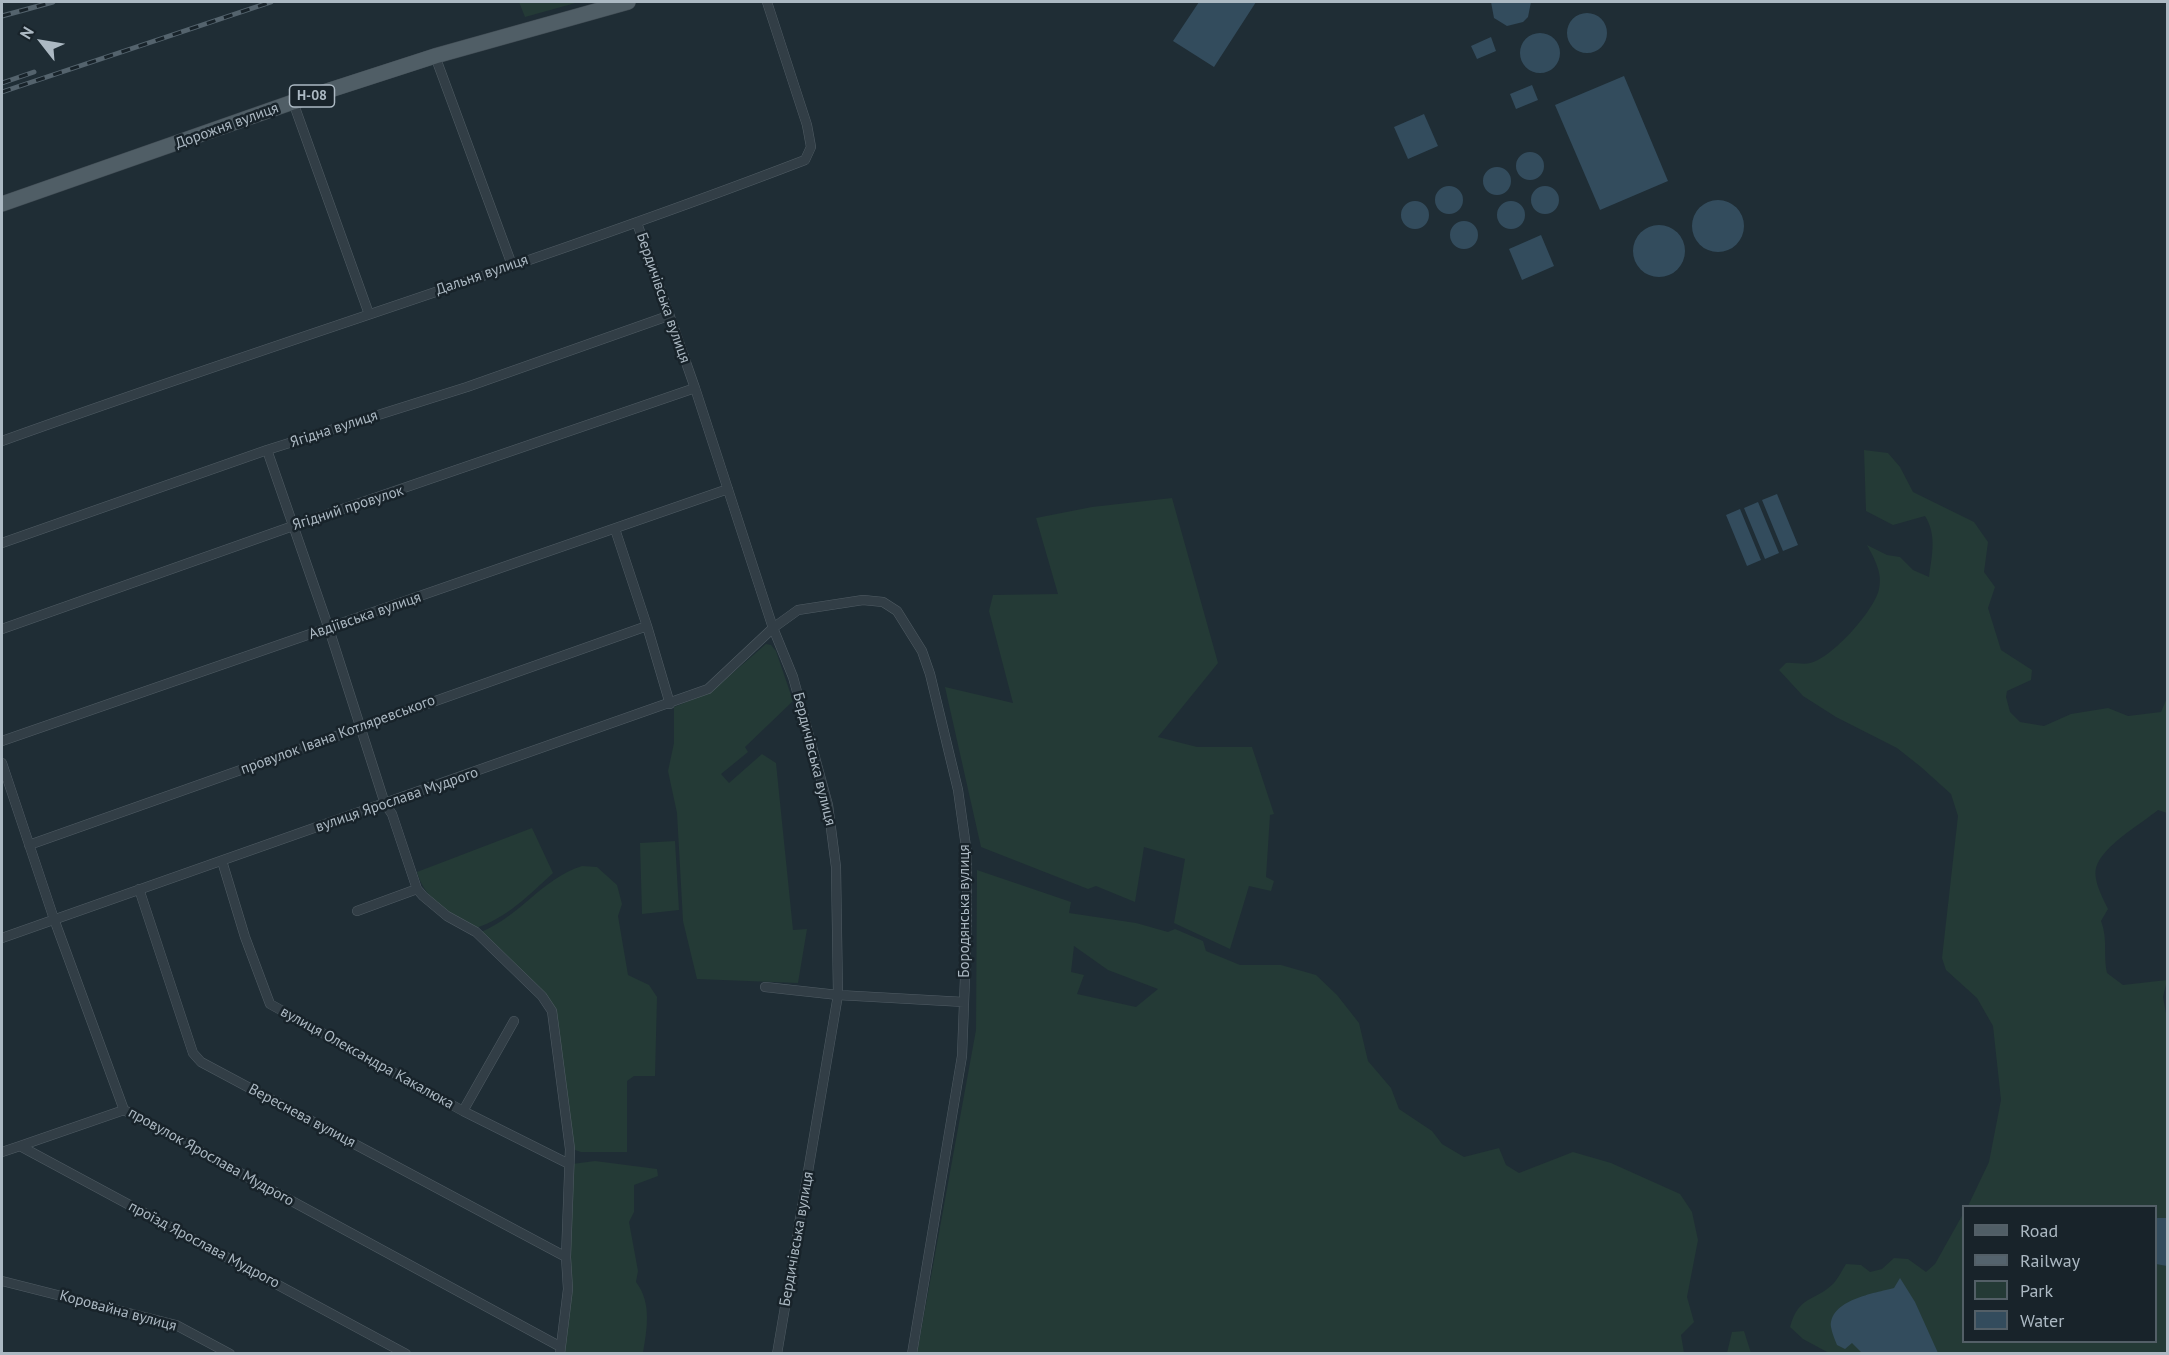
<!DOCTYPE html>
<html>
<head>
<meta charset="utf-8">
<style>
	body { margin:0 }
	#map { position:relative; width:2169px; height:1355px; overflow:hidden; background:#1f2d35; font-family:"PT Sans",sans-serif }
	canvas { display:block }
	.frame { position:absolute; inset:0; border:3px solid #acb9c3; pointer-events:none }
	.legend { position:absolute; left:1962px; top:1205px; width:195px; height:138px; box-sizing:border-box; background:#18232a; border:2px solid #535f67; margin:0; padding:8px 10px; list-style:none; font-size:18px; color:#acb9c3 }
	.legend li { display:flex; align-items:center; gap:12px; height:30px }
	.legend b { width:30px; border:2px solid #535f67 }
	.north { position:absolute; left:12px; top:12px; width:60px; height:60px; -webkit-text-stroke:4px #18232a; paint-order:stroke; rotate:301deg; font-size:16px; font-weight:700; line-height:24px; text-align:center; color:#acb9c3 }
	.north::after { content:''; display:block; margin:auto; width:21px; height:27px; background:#acb9c3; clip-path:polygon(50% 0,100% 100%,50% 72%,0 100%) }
</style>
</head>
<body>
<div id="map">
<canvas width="2169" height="1355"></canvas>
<div class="frame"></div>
<ul class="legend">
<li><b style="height:8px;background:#505e66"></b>Road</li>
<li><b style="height:8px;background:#54636d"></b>Railway</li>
<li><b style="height:16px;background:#243a36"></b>Park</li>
<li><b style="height:16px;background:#334c5d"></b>Water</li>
</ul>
<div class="north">N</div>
</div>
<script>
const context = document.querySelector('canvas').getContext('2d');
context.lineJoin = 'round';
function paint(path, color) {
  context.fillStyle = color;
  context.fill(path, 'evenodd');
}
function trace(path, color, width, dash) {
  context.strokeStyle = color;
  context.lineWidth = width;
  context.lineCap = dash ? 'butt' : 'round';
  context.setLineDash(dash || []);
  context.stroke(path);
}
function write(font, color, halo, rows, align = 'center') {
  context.font = font + ' "PT Sans",sans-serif';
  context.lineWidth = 5;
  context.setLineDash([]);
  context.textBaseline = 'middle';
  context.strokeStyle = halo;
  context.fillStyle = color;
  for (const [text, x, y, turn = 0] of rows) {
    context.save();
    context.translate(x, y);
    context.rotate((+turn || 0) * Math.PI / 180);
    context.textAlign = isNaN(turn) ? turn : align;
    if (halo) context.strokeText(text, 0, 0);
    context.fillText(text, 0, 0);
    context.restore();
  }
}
const green = new Path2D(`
	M519 2H579L525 17Z
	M1864 450 1888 453 1900 467 1913 492 1974 522 1988 542 1984 572 1995 587 1988 608 2001 650 2032 670 2031 680 2007 691 2006 697 2010 712 2020 722 2044 726 2071 714 2108 708 2128 716 2161 712 2167 698V813L2158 810C2141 824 2102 846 2096 868 2093 881 2103 898 2108 909L2101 921C2108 940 2103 953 2107 973L2123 985 2167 980 2163 997 2168 1024 2167 1353H1829L1803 1339 1790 1327C1799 1295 1814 1302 1833 1284 1838 1279 1842 1270 1846 1264L1861 1265 1870 1272 1882 1269 1894 1258 1908 1259 1926 1272 1935 1264 1963 1214 1964 1342H2156V1206H1968L1989 1162 2001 1100 1993 1026 1977 998 1946 970 1942 958 1958 816 1951 794 1921 767 1897 748 1836 717 1803 696 1779 670 1786 663C1793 662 1803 665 1810 663 1831 659 1875 610 1879 589 1883 573 1874 558 1867 545L1887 555 1900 557 1913 570 1929 577C1932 555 1937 535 1925 516L1893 525 1866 511Z
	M1172 498 1218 663 1158 737 1197 747H1252L1274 814 1270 815 1266 877 1274 881 1271 891 1249 886 1230 949 1174 923 1185 859 1144 847 1135 902 1096 886 1088 889 981 847 945 687 1013 703 989 611 993 595 1058 594 1036 518 1092 507Z
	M766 644 771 645 776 651 793 701 745 747 748 752 721 774 729 783 762 754 776 763 793 930 807 929 798 983 697 979 683 921 677 813 668 771 674 743V707L711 692Z
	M532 828 553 873C530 894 506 919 475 928 450 915 425 900 417 872Z
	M675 841 679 910 642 914 640 843Z
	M582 866 597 867 617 885 622 904 618 916 628 975 649 985 657 997 655 1076H634L627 1081V1152H581L572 1149 557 1017 481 932C523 914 540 880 582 866Z
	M977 870 1071 902 1069 913 1136 923 1168 932 1175 929 1203 941 1206 951 1240 965H1281L1316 975 1337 995 1359 1023 1368 1061 1391 1088 1399 1109 1432 1131 1442 1144 1464 1157 1499 1148 1506 1165 1519 1173 1573 1152 1611 1163 1680 1194 1692 1212 1698 1240 1687 1297 1694 1322 1681 1335 1684 1353H917L976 1030ZM1074 946 1108 970 1158 989 1136 1007 1077 994 1084 975 1071 972Z
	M595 1161 657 1169 658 1176 634 1185V1212L629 1222 638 1271 636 1282C652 1303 647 1329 643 1353L569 1354 563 1350 572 1164Z
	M1744 1331 1751 1353H1727L1732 1332Z`);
const water = new Path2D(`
	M1199 2H1256L1214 67 1173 41Z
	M1491 2H1531L1528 17 1523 22 1507 26 1494 18Z
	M1567 33a20 20 0 1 1 40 0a20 20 0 1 1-40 0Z
	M1520 53a20 20 0 1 1 40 0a20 20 0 1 1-40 0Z
	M1491 37 1496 51 1477 59 1471 46Z
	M1624 76 1668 181 1600 210 1555 105Z
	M1532 85 1538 100 1516 109 1510 94Z
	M1424 114 1438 146 1408 159 1394 127Z
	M1516 166a14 14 0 1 1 28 0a14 14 0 1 1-28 0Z
	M1483 181a14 14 0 1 1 28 0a14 14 0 1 1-28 0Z
	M1531 200a14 14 0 1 1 28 0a14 14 0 1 1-28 0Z
	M1435 200a14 14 0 1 1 28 0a14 14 0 1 1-28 0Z
	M1692 226a26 26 0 1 1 52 0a26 26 0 1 1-52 0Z
	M1401 215a14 14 0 1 1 28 0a14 14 0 1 1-28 0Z
	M1497 215a14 14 0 1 1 28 0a14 14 0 1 1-28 0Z
	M1450 235a14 14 0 1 1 28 0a14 14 0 1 1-28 0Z
	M1633 251a26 26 0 1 1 52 0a26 26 0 1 1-52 0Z
	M1541 235 1554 266 1522 280 1509 249Z
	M1777 494 1798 545 1783 551 1762 500Z
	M1758 502 1779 553 1765 559 1744 508Z
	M1740 509 1761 560 1747 566 1726 515Z
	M2156 1218H2167V1266L2156 1264Z
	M1900 1278 1915 1302 1938 1353H1862L1852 1343 1845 1349 1837 1345C1835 1340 1832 1333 1831 1327 1829 1300 1875 1293 1894 1288Z`);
const street = new Path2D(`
	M435 56 512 265
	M293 102 369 314
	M637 223 695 388 773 628 793 677 828 805 836 867 838 995 777 1354
	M2 441C268 345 540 262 805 160L811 147 807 125 767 2
	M267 450 329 629 385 804 392 814 417 889 423 896 447 916 476 932 542 996 552 1011 570 1149 566 1257 568 1289 560 1354
	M615 529 647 626 670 704
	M2 543 267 450 467 387 668 316
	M2 629 293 526 695 388
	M2 741 728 489
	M2 763 54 919 124 1110 559 1346
	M29 845 647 626
	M222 861 245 937 270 1004 463 1111 569 1164
	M139 889 193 1053 201 1062 566 1257
	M357 911 417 889
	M2 938 708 689 773 628 798 610 863 600 883 602 897 611 922 651 930 674 958 790 967 854V925L962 1056 912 1354
	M765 987 838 995 964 1002
	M463 1111 514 1021
	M20 1146 124 1110
	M2 1152 20 1146 406 1354
	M2 1281 176 1325 230 1354`);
const primary = new Path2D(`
	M2 204 293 102 435 56 628 2`);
const rail = new Path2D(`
	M2 16 53 2
	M2 83 34 72
	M2 92 271 2`);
const shields = [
	[312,96,45]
];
const shieldNames = [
	["Н-08",312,96]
];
const streetNames = [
	["Дорожня вулиця",227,126,-20],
	["Дальня вулиця",482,275,-19],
	["Бердичівська вулиця",663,298,71],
	["Ягідна вулиця",334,429,-18],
	["Ягідний провулок",348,508,-18],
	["Авдіївська вулиця",365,616,-19],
	["провулок Івана Котляревського",338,735,-20],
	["Бердичівська вулиця",814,759,76],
	["вулиця Ярослава Мудрого",397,800,-19],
	["Бородянська вулиця",965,911,-90],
	["вулиця Олександра Какалюка",367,1058,29],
	["Вереснева вулиця",302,1116,28],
	["провулок Ярослава Мудрого",211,1157,29],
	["Бердичівська вулиця",797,1239,-80],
	["проїзд Ярослава Мудрого",204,1245,28],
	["Коровайна вулиця",118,1311,15]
];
paint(green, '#243a36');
paint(water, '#334c5d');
trace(street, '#505c64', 10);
trace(primary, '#3f4a52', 16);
trace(street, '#323e46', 9);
trace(primary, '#505e66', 15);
trace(rail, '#54636d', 5);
trace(rail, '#18232a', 3, [9]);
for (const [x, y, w] of shields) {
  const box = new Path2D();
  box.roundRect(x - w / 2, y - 11, w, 22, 4.5);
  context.fillStyle = '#18232a';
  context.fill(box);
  trace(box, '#acb9c3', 1.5);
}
write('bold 14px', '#acb9c3', null, shieldNames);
write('15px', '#acb9c3', '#18232a', streetNames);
</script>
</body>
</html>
